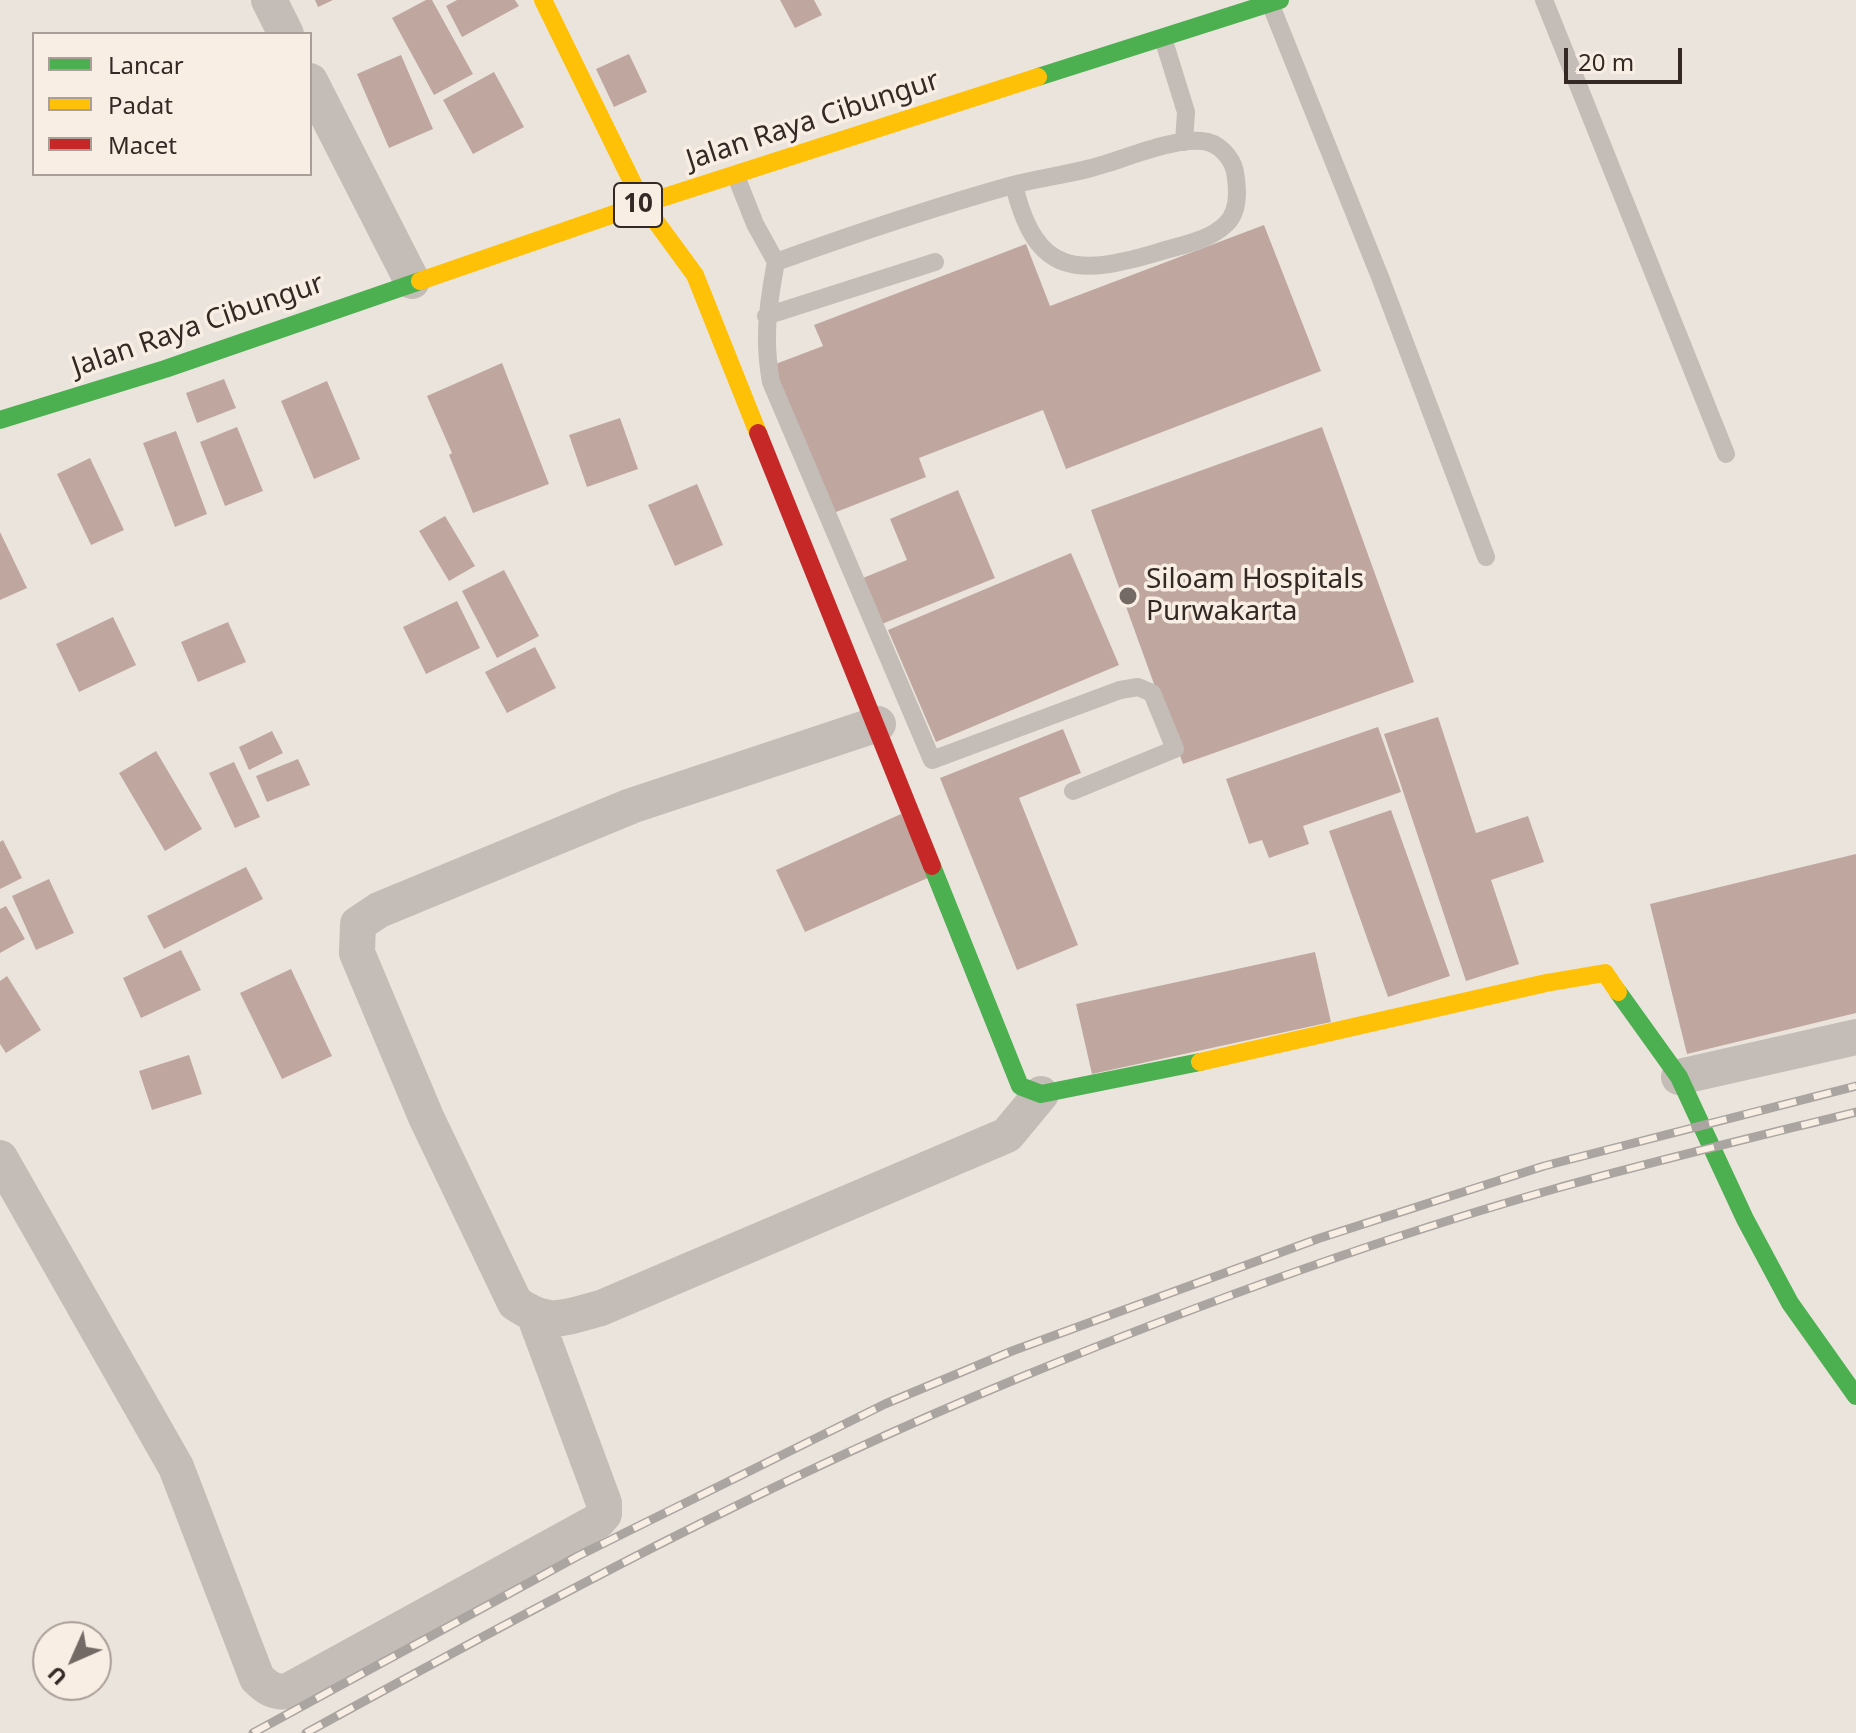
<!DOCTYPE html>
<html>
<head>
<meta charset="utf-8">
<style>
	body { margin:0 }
	#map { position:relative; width:1856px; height:1733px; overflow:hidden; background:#ebe4dd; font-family:"Noto Sans",sans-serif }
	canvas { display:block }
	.legend { position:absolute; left:32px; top:32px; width:280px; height:144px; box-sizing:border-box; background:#f9eee4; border:2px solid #aa9f98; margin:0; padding:10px 14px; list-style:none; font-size:24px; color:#342925 }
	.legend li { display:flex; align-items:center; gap:16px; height:40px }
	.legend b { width:40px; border:2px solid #aa9f98 }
	.north { position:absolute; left:32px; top:1621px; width:80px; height:80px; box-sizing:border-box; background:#f9eee4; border:2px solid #aa9f98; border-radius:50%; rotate:225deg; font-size:22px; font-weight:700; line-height:32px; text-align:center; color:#342925 }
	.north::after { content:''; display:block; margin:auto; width:28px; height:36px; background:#746a65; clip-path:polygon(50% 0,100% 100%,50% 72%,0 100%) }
	.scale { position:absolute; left:1564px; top:48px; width:118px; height:36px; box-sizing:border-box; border:4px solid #342925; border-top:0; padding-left:10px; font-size:24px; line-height:28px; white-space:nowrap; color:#342925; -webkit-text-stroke:6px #f9eee4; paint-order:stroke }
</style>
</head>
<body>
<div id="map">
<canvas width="1856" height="1733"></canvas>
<ul class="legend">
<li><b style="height:10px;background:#4caf50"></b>Lancar</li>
<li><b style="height:10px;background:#ffc107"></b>Padat</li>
<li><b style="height:10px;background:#c62828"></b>Macet</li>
</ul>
<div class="north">U</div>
<div class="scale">20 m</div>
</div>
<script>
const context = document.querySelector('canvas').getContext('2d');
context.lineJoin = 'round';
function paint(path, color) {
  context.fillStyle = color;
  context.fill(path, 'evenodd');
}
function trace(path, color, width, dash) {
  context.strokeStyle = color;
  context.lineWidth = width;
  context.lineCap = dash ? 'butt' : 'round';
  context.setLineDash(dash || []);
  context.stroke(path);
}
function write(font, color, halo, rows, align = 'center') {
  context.font = font + ' "Noto Sans",sans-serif';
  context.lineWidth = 7;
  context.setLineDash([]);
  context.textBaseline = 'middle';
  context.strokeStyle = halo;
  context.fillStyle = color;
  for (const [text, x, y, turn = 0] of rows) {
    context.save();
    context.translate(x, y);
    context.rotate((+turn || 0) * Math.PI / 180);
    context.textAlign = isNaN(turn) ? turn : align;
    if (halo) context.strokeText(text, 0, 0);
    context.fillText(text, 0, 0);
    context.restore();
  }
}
const building = new Path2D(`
	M315 0H333L318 7Z
	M426 0H432L473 74 434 95 392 18Z
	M457 0H515L519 6 462 37 446 6Z
	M780 0H814L822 15 795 28Z
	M629 54 647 92 614 107 596 69Z
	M401 55 433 129 389 148 357 74Z
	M494 72 524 127 473 154 443 100Z
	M1264 225 1321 371 1066 469 1043 410 919 458 926 477 831 514 773 365 823 346 814 325 1026 244 1050 306Z
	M502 363 549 484 473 513 449 455 452 453 427 396Z
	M224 379 236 408 197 423 186 393Z
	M327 381 360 459 314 479 281 401Z
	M620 418 638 469 587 487 569 435Z
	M237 427 263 491 225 506 200 442Z
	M1322 427 1414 682 1183 764 1091 510Z
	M176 431 207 514 175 527 143 443Z
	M90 458 124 530 91 545 57 474Z
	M697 484 723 545 675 566 648 505Z
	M958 490 995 578 882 624 863 578 907 560 890 519Z
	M445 516 475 566 449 581 419 531Z
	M0 532 27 588 0 600Z
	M1071 553 1119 665 936 742 888 630Z
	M504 570 539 636 497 658 462 591Z
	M457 601 480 648 426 674 403 627Z
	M113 617 136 665 79 692 56 644Z
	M228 622 246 662 198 682 181 642Z
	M535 647 556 688 507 713 485 672Z
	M1438 717 1476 833 1528 816 1544 862 1491 880 1519 964 1466 981 1384 734Z
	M1378 727 1401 792 1303 826 1309 844 1269 858 1262 840 1249 844 1226 779Z
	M1063 729 1081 773 1019 798 1078 945 1017 970 940 778Z
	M272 731 283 753 249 770 239 747Z
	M156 751 202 829 165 851 119 773Z
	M298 759 310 785 267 802 256 776Z
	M234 762 260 817 235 828 209 773Z
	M1391 810 1450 976 1388 997 1329 831Z
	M901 814 930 877 805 932 776 870Z
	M3 840 22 878 0 889V842Z
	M1856 854V1013L1687 1054 1650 904Z
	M246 867 263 899 164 949 147 916Z
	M49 879 74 933 36 950 12 896Z
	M6 906 25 939 0 953V909Z
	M181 950 201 990 141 1018 123 978Z
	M1315 952 1331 1022 1092 1074 1076 1004Z
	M291 969 332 1056 282 1079 240 993Z
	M7 976 41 1030 6 1053 0 1044V981Z
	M189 1055 202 1094 152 1110 139 1071Z`);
const lane = new Path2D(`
	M1544 0 1726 454
	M1270 3 1380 277 1486 557
	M1163 38 1186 112 1184 142
	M736 176 755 224 776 262C854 234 934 207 1013 185 1039 178 1065 175 1091 168 1123 160 1170 138 1202 141 1218 142 1232 157 1235 172 1238 189 1239 212 1226 224 1209 241 1181 245 1159 252 1078 276 1036 277 1014 185
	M776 262C768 304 763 339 771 382L932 760 1120 690 1138 687 1152 693 1175 749 1073 791
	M766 316 935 262`);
const street = new Path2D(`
	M269 0 286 34
	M310 81 412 281
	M878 724 631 806 379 910 358 924 357 953 426 1117 515 1303C550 1327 563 1318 601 1308L1007 1135 1041 1094
	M1679 1077 1856 1037
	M0 1158 176 1467 257 1678C267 1688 274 1693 288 1691L598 1521 604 1514V1503L535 1317`);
const fast = new Path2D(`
	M1038 77 1280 0
	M0 420 165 369 420 281
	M932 866 1020 1086 1041 1094 1200 1062
	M1618 992 1679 1077 1745 1219 1790 1303 1856 1396`);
const slow = new Path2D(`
	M543 0 643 204 695 275 758 433
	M420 281 643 204 1038 77
	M1200 1062 1546 983 1605 973 1618 992`);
const jam = new Path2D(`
	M758 433 932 866`);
const rail = new Path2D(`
	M253 1733 578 1556 885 1404 1012 1351 1320 1238 1544 1166 1856 1086
	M306 1733C537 1606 770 1480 1014 1380 1189 1308 1373 1240 1554 1189 1654 1161 1755 1137 1856 1112`);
const markers = [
	[1128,596,10,"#746a65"]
];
const shields = [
	[638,205,48]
];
const shieldNames = [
	["10",638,205]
];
const streetNames = [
	["Jalan Raya Cibungur",813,121,-18],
	["Jalan Raya Cibungur",198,326,-19]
];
const poiNames = [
	["Siloam Hospitals",1146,580],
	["Purwakarta",1146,612]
];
paint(building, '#bfa79f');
trace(lane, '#c4bcb7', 18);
trace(street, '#c4bcb7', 36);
trace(fast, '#4caf50', 18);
trace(slow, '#ffc107', 18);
trace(jam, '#c62828', 18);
trace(rail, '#aba5a1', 9);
trace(rail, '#f9eee4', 6, [18]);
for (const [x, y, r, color] of markers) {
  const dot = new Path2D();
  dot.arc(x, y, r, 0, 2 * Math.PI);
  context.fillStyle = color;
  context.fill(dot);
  trace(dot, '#f9eee4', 3);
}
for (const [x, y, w] of shields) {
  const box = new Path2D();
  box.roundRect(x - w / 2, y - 22, w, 44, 6);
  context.fillStyle = '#f9eee4';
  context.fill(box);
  trace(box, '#342925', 2);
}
write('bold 26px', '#342925', null, shieldNames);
write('28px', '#342925', '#f9eee4', streetNames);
write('28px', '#342925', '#f9eee4', poiNames, 'left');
</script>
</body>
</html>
